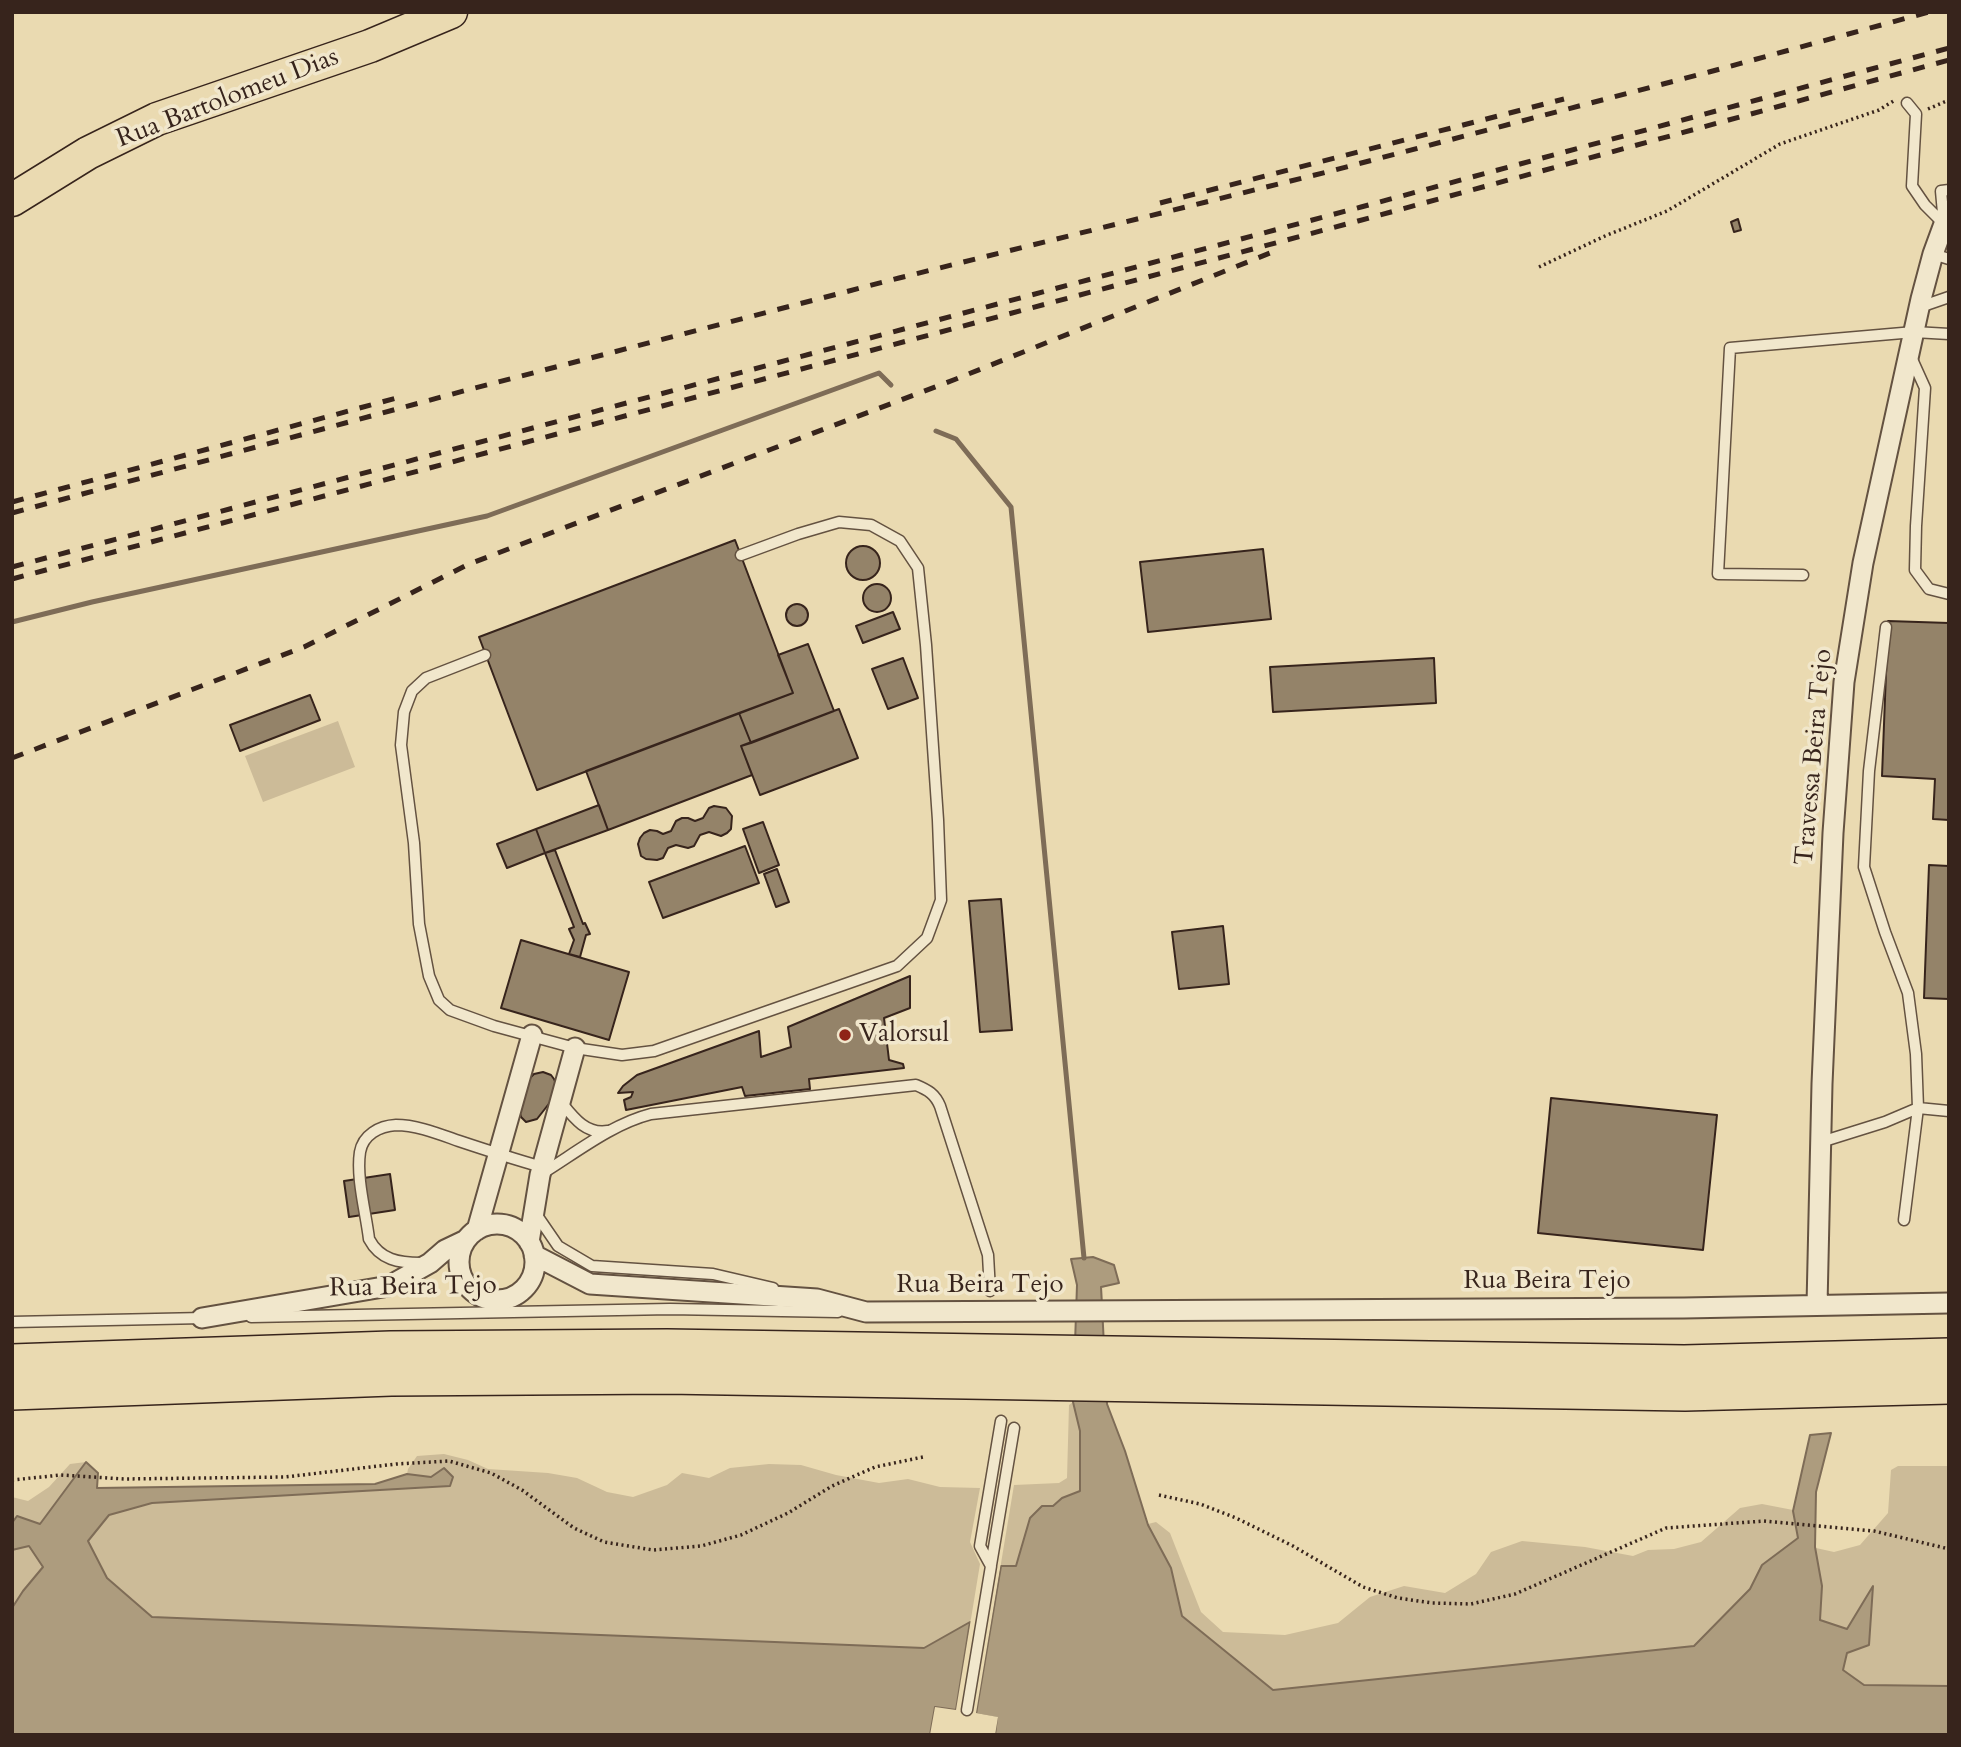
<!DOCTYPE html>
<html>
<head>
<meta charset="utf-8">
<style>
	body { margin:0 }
	#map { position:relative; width:1961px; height:1747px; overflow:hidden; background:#eadab1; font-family:Cardo,serif }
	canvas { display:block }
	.frame { position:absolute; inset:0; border:14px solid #37241c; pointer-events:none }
</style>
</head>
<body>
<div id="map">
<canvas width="1961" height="1747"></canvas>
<div class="frame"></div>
</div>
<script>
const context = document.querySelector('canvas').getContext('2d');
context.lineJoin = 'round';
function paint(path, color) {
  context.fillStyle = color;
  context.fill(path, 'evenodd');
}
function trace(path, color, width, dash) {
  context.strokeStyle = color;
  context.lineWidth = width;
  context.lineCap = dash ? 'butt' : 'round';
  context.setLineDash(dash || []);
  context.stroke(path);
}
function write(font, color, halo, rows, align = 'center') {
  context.font = font + ' Cardo,serif';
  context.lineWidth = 7;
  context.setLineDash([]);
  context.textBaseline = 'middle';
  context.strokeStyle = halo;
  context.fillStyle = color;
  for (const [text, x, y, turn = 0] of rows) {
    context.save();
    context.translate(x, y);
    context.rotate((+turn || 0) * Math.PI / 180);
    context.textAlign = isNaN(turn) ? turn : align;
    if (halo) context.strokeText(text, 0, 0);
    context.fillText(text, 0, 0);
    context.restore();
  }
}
const green = new Path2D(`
	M338 721 355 767 263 802 245 756Z
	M1093 1257 1114 1265 1119 1283 1102 1288 1107 1404 1125 1451 1148 1524 1156 1522 1170 1533 1201 1612 1223 1632 1285 1635 1338 1623 1370 1597 1404 1586 1445 1593 1476 1574 1491 1552 1522 1541 1585 1547 1633 1556 1648 1550 1674 1549 1701 1542 1740 1508 1762 1504 1793 1510 1810 1435 1831 1433 1816 1492V1548L1834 1552 1860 1545 1888 1513 1891 1470 1898 1466H1949V1735H995L997 1718 976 1714 1014 1485 1059 1483 1067 1478 1069 1405 1073 1402 1077 1285 1071 1259Z
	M444 1454 468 1460 488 1469 548 1473 577 1478 607 1492 633 1497 667 1485 682 1473 709 1478 730 1468 769 1464 801 1465 836 1475 879 1483 908 1479 940 1487 980 1488 970 1542 980 1564 956 1710 935 1707 930 1735H419L12 1709V1497L28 1501 49 1487 70 1464 86 1462 98 1473 97 1488 375 1484 407 1474 408 1469 417 1456Z`);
const water = new Path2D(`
	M1093 1257 1114 1265 1119 1283 1101 1287 1107 1404 1125 1451 1148 1525 1171 1568 1182 1616 1273 1690 1694 1646 1750 1589 1762 1565 1798 1538 1793 1511 1810 1435 1831 1433 1816 1492 1815 1547 1822 1586 1820 1620 1847 1629 1873 1586 1869 1645 1847 1653 1843 1670 1864 1685 1949 1686V1735H995L997 1718 976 1714 1001 1566H1016L1030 1518 1042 1506H1053L1062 1498 1080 1491V1431L1073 1402 1077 1285 1071 1259Z
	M86 1462 98 1473 97 1488 375 1484 407 1474 431 1477 444 1468 453 1477 450 1486 152 1503 109 1515 88 1541 107 1578 152 1617 924 1648 970 1622 956 1710 935 1707 930 1735H12V1608L23 1591 43 1567 29 1546 12 1550V1523L17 1516 40 1524Z`);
const pier = new Path2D(`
	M1001 1562 976 1713 998 1717 995 1735H991L994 1720 975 1717 972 1713 997 1565Z
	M971 1619 974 1623 959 1711 955 1714 938 1711 934 1735H930L935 1707 956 1710Z`);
const stream = new Path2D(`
	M936 431 956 439 1011 507 1084 1258
	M12 622 92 602 487 516 879 373 891 385`);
const building = new Path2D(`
	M1738 219 1741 230 1734 232 1731 222Z
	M735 540 793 693 537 790 479 637Z
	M846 563a17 17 0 1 1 34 0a17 17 0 1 1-34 0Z
	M1263 549 1271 619 1148 632 1140 562Z
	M863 598a14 14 0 1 1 28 0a14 14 0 1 1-28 0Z
	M786 615a11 11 0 1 1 22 0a11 11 0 1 1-22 0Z
	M893 612 900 629 863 643 856 626Z
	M1888 621 1949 623V820L1933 819 1935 779 1882 776Z
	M808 644 834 711 751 743 739 713 793 693 778 655Z
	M903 658 918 698 888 709 872 669Z
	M1434 658 1436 703 1273 712 1270 667Z
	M310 695 320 720 240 751 230 725Z
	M839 709 858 758 760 795 741 746Z
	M739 713 751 743 741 746 752 775 608 830 586 771Z
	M599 805 608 830 545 853 536 829Z
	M714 806 726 808 732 816 731 829 727 833 721 836 709 832 700 835 694 846 688 848 676 845 668 848 663 858 657 860 646 859 641 856 638 844 640 838 644 833 650 830 657 831 663 834 671 831 676 821 682 818H688L695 821 703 818 709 808Z
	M763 822 779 865 759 873 743 829Z
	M536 829 545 853 507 868 497 844Z
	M745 846 759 883 663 918 649 882Z
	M555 850 583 924 585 923 590 934 586 935 580 957 569 954 574 940 569 929 574 927 545 853Z
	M1929 865 1949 866V999L1924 998Z
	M777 869 789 902 776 907 764 874Z
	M1001 899 1012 1030 980 1032 969 901Z
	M1223 926 1229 984 1179 989 1172 932Z
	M521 940 629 972 609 1040 501 1008Z
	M910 976V1008L884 1018 889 1060 903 1064 904 1068 809 1079 810 1089 745 1096 742 1087 626 1110 624 1100 631 1097 633 1092 618 1093 623 1086 637 1075 759 1031 761 1057 791 1047 788 1027Z
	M543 1072 551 1075 554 1079 556 1084 555 1096 537 1119 526 1122 521 1117 519 1110 527 1081 534 1074Z
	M1551 1098 1717 1115 1703 1250 1538 1233Z
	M390 1174 395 1210 349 1217 344 1181Z`);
const path = new Path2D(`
	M1928 109 1949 100
	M1539 267 1605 236 1667 211 1780 144 1879 110 1895 100
	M12 1480 61 1475 124 1479 285 1477 396 1464 449 1461 491 1473 522 1490 574 1528 604 1542 653 1550 701 1546 741 1535 788 1513 832 1486 875 1467 923 1457
	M1159 1495 1200 1504 1236 1518 1293 1546 1363 1587 1398 1598 1432 1603 1471 1604 1515 1594 1666 1528 1764 1521 1874 1531 1949 1549`);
const lane = new Path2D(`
	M1907 103 1916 114 1912 186 1925 205 1944 224
	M1944 224 1941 191 1949 190
	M1933 254 1949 259
	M1920 307 1949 297
	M1911 357 1925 388 1916 526 1915 570 1929 589 1949 594
	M1803 575 1718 574 1730 348 1914 332 1949 334
	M1886 627 1869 771 1864 867 1885 932 1908 993 1916 1054 1918 1108 1904 1220
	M485 655 426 678 412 691 404 712 401 745 414 843 419 924 429 976 439 1000 450 1010 494 1026 575 1048 622 1055 654 1051 897 966 927 938 941 900 938 820 926 645 918 568 900 541 871 525 839 522 798 534 741 555
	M561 1102C573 1117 586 1135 608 1131
	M1821 1142 1885 1122 1918 1108 1949 1111
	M543 1173C577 1152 612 1124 651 1114L916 1085C928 1090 935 1094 940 1106L988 1255 990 1291
	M536 1214 558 1246 592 1266 713 1274 773 1288
	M421 1263C399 1263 380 1260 369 1239 366 1213 356 1178 360 1152 363 1135 379 1126 396 1125 417 1125 439 1134 459 1141 486 1150 514 1159 542 1167
	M251 1317 670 1309 838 1312
	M12 1322 204 1318
	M991 1565 1014 1428
	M967 1710 991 1566 980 1546 1001 1421`);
const street = new Path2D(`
	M459 1262a38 38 0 1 1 76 0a38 38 0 1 1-76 0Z
	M477 1230 532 1035
	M529 1242 540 1175 575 1048
	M534 1255 590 1284 817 1299 866 1312 1684 1308 1949 1303
	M1817 1305 1822 1084 1833 833 1844 682 1863 563 1921 299 1933 254 1944 224
	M202 1318 389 1286 430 1263 445 1250 466 1240`);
const primary = new Path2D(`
	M12 200 88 153 157 119 370 46 451 12`);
const highway = new Path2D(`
	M12 1363 391 1350 667 1348 1684 1364 1949 1357
	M12 1391 391 1377 667 1375 1685 1392 1949 1385`);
const rail = new Path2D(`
	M1160 203 1564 99
	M12 502 404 396
	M12 513 471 389 899 278 1327 172 1709 72 1929 12
	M12 567 1361 207 1949 48
	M12 579 1358 221 1949 60
	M12 758 304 647 467 565 498 553 956 379 1270 253`);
const markers = [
	[845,1035,7,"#8f2418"]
];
const streetNames = [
	["Rua Bartolomeu Dias",228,99,-21],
	["Travessa Beira Tejo",1815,757,-85],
	["Rua Beira Tejo",1547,1282],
	["Rua Beira Tejo",980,1286],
	["Rua Beira Tejo",413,1288,-1]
];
const poiNames = [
	["Valorsul",859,1035]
];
paint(green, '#ccbb98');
paint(water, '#ad9c7e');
trace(water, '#7e6c57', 2);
paint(pier, '#eadab1');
trace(stream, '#7e6c57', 5);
paint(building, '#948369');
trace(building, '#37241c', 2);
trace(lane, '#645241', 13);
trace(street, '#645241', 23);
trace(primary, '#37241c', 35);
trace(highway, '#37241c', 40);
trace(path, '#37241c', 3.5, [2, 3.5]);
trace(lane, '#f1e7cc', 10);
trace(street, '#f1e7cc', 19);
trace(primary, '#eadab1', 32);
trace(highway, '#eadab1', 37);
trace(rail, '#37241c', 5, [12, 12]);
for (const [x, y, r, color] of markers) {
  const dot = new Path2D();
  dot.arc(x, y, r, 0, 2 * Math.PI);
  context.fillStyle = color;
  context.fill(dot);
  trace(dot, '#f1e7cc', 2.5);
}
write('26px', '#37241c', '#f1e7cc', streetNames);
write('26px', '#37241c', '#f1e7cc', poiNames, 'left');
</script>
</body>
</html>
